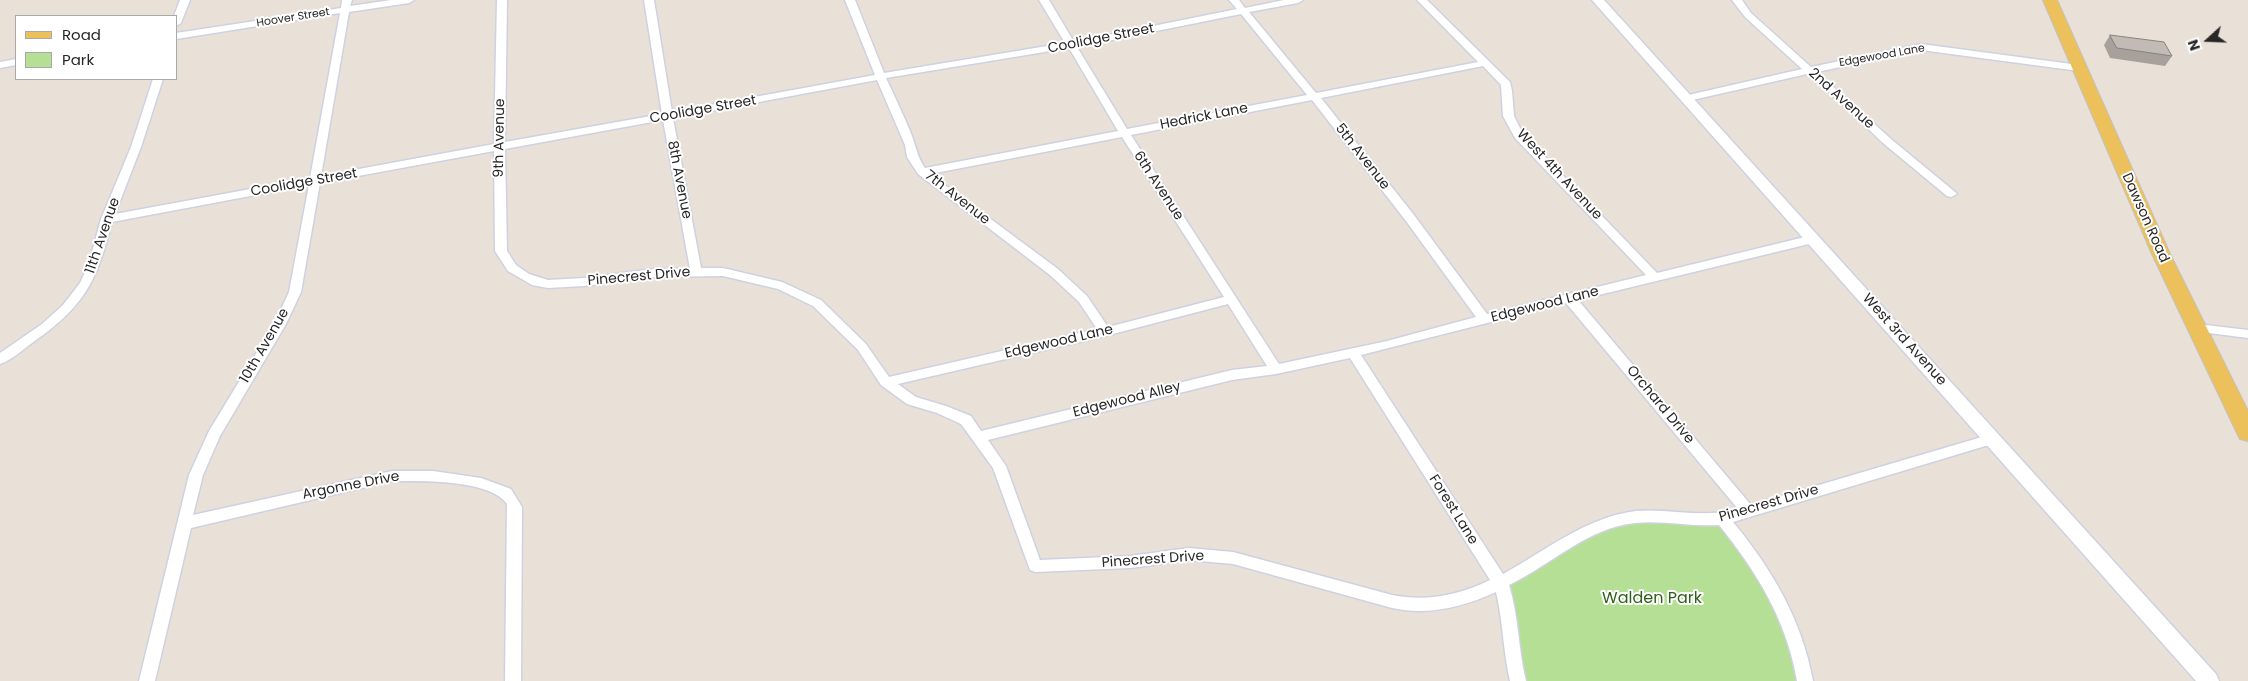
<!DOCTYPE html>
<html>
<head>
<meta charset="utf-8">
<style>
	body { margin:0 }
	#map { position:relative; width:2248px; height:681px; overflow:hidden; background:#e9e1d8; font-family:Poppins,sans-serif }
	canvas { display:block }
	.legend { position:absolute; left:15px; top:15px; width:162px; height:65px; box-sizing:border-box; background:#fff; border:1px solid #a9a9a9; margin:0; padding:6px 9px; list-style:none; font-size:15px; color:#272727 }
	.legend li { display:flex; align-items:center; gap:10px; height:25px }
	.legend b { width:25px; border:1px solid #a9a9a9 }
	.north { position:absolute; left:2183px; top:15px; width:50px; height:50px; -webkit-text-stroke:4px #fff; paint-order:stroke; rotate:250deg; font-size:14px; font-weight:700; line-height:20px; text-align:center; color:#272727 }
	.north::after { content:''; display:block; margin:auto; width:18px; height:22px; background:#272727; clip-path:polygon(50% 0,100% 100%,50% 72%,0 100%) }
</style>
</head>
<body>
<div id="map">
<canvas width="2248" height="681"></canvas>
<ul class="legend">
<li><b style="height:6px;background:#ecc05b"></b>Road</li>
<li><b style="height:14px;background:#b4df95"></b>Park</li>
</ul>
<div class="north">N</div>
</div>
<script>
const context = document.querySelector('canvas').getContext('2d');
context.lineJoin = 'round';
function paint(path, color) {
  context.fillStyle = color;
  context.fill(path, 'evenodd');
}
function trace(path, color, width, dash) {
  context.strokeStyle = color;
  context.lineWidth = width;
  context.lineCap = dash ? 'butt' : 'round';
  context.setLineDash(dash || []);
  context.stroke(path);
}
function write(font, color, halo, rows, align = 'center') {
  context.font = font + ' Poppins,sans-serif';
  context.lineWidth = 4;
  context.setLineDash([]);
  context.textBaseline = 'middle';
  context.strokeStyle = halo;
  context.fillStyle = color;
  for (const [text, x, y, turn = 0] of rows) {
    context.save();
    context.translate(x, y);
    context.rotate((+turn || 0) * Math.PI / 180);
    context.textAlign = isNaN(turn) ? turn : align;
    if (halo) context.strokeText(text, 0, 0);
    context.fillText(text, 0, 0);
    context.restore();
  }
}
const green = new Path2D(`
	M1723 520 1766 577 1804 681H1519L1502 586 1550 554 1618 521Z`);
const minor = new Path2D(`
	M180 0H190L181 23 176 26V16H174Z
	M342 0H352L350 6 391 0H414L409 3 349 12 321 176 494 144 497 0H507L505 142 662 114 644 0H654L672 112 875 75 845 0H855L884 73 1065 43 1039 0H1049L1074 42 1237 9 1229 0H1239L1245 8 1284 0H1303L1298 3 1249 12 1316 93 1478 62 1417 0H1427L1510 82 1512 91 1514 116 1523 134 1657 273 1813 235 1817 236 1819 239 1813 243 1578 300 1751 505 1992 434 1997 435 1999 439 1997 443 1992 444 1733 522C1772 569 1802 620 1813 681H1797C1787 621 1757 572 1719 525 1691 527 1663 520 1635 523 1587 528 1551 565 1509 585 1519 617 1518 649 1526 681H1510C1503 651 1503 621 1496 592 1463 607 1428 616 1392 608L1233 564 1189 560 1130 568 1035 572 1030 570 993 468 961 424 937 413 907 404 881 385 858 350 813 306 778 289 723 276 654 277 584 286 548 288 532 285 508 271 495 251 494 151 320 183 301 292 286 324 220 436 203 475 193 515 392 471H433L481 478 511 489 522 507 521 681H505L507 504C490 479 420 481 392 481L191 528 155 681H139L189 475 209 431 274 324 289 292 309 185 112 222C96 283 85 306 32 343 22 350 12 360 0 364V353L42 324 63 305 80 283 89 263 101 219 131 147 153 79H163L141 147 115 214 310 178 340 13 176 39V33L341 8ZM1241 14 1307 95 1127 129 1077 47ZM1069 48 1118 131 925 168C918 158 916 148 912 136 904 116 895 97 886 78ZM1483 66 1501 85 1503 116 1515 138 1646 275 1487 314 1414 215 1321 98ZM877 80 905 145 907 157 918 174 1050 275 1079 302 1097 329 889 377 866 344 821 300 782 282 723 268H701L673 118ZM1312 100 1406 221 1476 317 1387 341 1279 364 1131 135ZM663 120 690 269H654L584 278 548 280 529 274 516 265 507 251 505 149ZM1122 137 1224 297 1108 327 1087 296 1058 269 930 174ZM1566 303 1738 509C1704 519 1670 508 1636 511 1586 517 1545 551 1503 574L1361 355ZM1228 304 1267 366 1232 370 981 431 971 416 946 406 916 397 898 384 1105 336ZM1350 358 1490 580C1459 595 1427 602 1392 595L1233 552 1189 548 1130 556 1040 560 1006 466 988 440 1232 380 1276 374Z
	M1732 0H1742L1751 13 1811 67 1921 44 2079 65 2084 68 2079 71 1921 50 1817 72 1891 139 1955 192 1957 194 1951 197 1947 196 1883 143 1824 87 1807 74 1688 101 1684 100V96L1802 69 1745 17Z
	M16 59V65L0 68V62Z
	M2197 324 2248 330V338L2193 331 2191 328Z`);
const tertiary = new Path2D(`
	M1592 0H1604L2216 674 2219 681H2196Z`);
const primary = new Path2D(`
	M2043 0H2057L2170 254 2248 411V441L2240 439 2237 433 2152 254Z`);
const wall = new Path2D(`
	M2110 35 2172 56 2165 66 2110 58 2104 45Z`);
const building = new Path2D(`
	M2110 35 2164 42 2172 56 2117 48Z`);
const farStreetnames = [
	["Hoover Street",293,18,-9],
	["Edgewood Lane",1882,56,-10]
];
const streetNames = [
	["Coolidge Street",1101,39,-11],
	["2nd Avenue",1841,99,42],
	["Coolidge Street",703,110,-10],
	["Hedrick Lane",1204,117,-11],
	["9th Avenue",500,138,-89],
	["5th Avenue",1362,157,52],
	["West 4th Avenue",1559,175,47],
	["8th Avenue",679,180,79],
	["Coolidge Street",304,183,-10],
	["6th Avenue",1158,186,57],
	["7th Avenue",957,198,38],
	["Dawson Road",2145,218,66],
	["11th Avenue",103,236,-71],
	["Pinecrest Drive",639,277,-5],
	["Edgewood Lane",1545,305,-14],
	["West 3rd Avenue",1904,340,48],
	["Edgewood Lane",1059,342,-13],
	["10th Avenue",265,346,-60],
	["Edgewood Alley",1127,400,-14],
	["Orchard Drive",1660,405,50],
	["Argonne Drive",351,486,-11],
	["Pinecrest Drive",1769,504,-16],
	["Forest Lane",1453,510,58],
	["Pinecrest Drive",1153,560,-4]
];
const nearParknames = [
	["Walden Park",1652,599]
];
paint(green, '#b4df95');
trace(minor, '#ced2e0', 3);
trace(tertiary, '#ced2e0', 3);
trace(primary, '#c3c3c3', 2);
paint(minor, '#fff');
paint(tertiary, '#fff');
paint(primary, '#ecc05b');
paint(wall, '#a7a19c');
paint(building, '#c2bbb5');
trace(building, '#88837f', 1);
write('11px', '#272727', '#fff', farStreetnames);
write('14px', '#272727', '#fff', streetNames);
write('16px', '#2e601b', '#fff', nearParknames);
</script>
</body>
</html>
